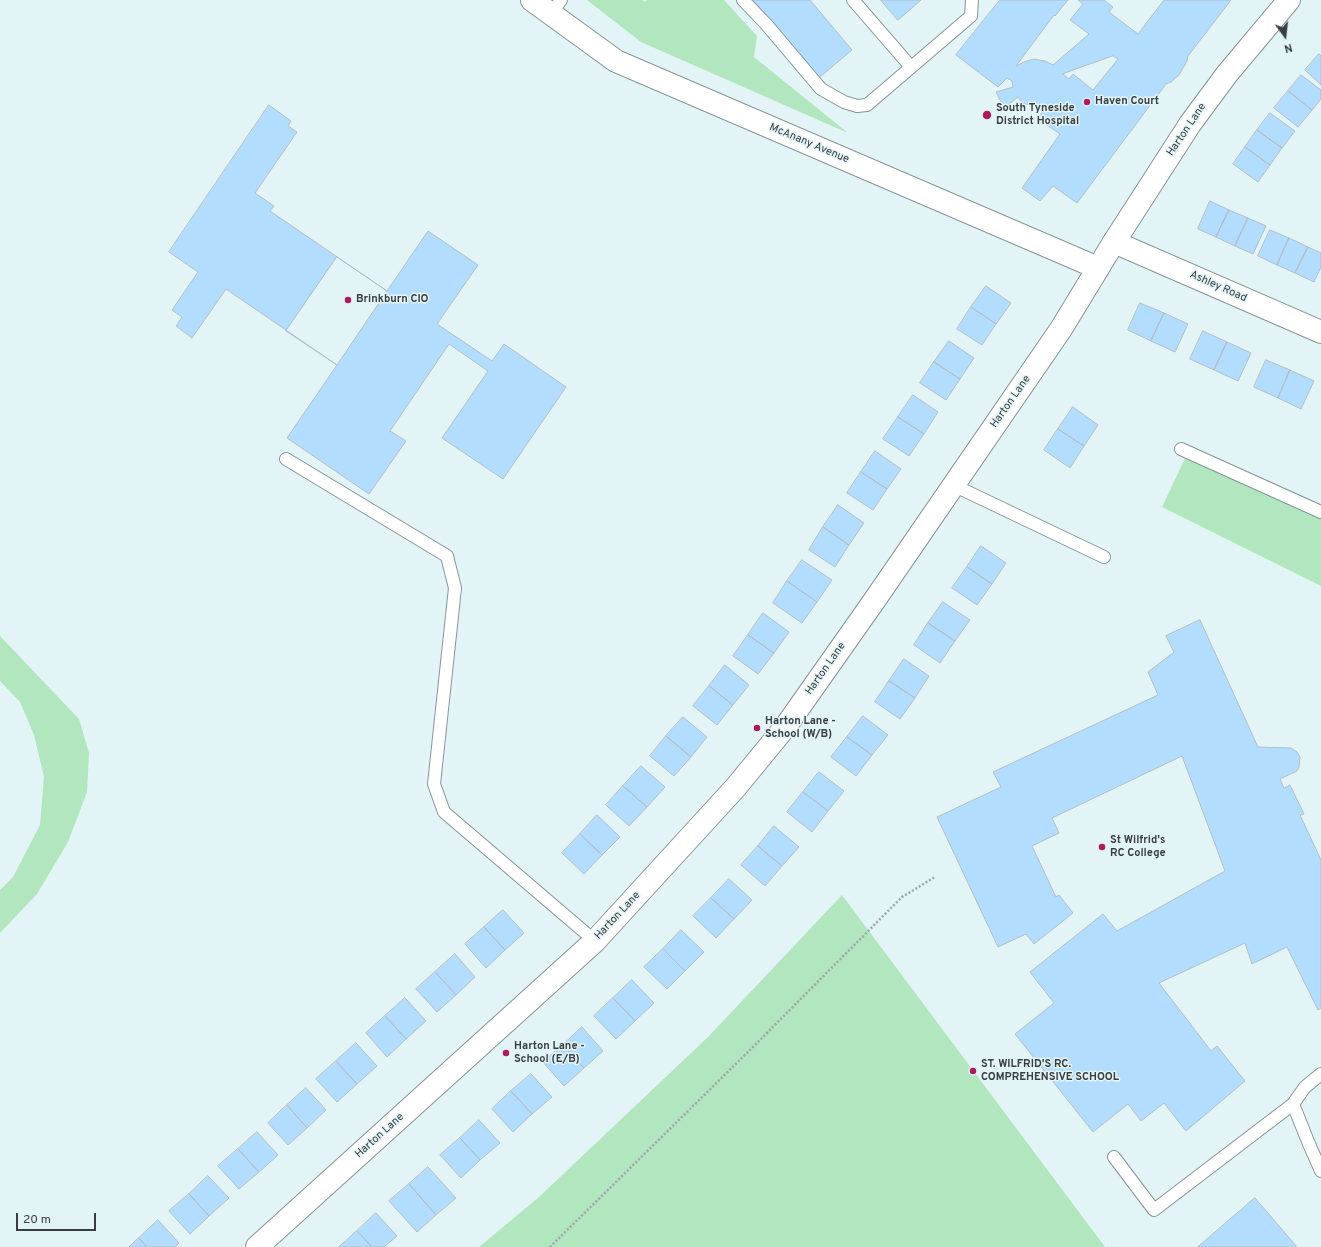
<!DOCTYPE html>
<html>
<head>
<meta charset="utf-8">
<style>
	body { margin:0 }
	#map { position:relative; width:1321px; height:1247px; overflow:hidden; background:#e3f4f7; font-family:Overpass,sans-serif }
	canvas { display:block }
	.north { position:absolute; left:1265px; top:16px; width:40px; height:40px; -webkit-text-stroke:3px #e3f4f7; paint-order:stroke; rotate:165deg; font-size:11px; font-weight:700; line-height:16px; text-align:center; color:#383e40 }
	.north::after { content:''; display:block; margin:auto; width:14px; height:18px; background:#383e40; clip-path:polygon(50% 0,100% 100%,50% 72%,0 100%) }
	.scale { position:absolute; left:16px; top:1213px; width:80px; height:18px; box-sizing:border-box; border:2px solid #383e40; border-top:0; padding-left:5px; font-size:12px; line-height:14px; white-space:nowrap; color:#383e40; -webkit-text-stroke:3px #e3f4f7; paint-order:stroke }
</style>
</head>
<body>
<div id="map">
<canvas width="1321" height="1247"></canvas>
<div class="north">N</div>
<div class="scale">20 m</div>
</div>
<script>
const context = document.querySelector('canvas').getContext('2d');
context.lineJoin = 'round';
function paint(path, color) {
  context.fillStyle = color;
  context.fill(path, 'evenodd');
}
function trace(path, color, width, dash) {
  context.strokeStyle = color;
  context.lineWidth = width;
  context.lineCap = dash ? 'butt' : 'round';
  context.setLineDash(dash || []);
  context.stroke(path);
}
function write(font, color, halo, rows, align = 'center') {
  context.font = font + ' Overpass,sans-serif';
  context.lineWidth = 3;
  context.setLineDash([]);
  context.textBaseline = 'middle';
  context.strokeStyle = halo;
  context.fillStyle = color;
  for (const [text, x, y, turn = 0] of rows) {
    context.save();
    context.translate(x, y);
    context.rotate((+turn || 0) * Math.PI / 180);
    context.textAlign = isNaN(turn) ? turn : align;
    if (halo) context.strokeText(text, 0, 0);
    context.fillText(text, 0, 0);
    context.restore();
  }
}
const green = new Path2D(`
	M587 0H642L645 2 647 0H724L757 36 754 57 848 133 641 42Z
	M1188 452 1321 512V586L1162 507Z
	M0 636 79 719 89 753 87 792 68 842 37 894 0 933V890L13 877 40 825 44 777 34 735 20 702 0 681Z
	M842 895 1105 1247H479L539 1197 708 1037Z`);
const building = new Path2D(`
	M753 0H810L852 50 820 77Z
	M881 0H921L898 20Z
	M1000 0H1068L1055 16 1054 15 1016 66 1024 62 1034 59 1045 61 1053 65 1089 34 1070 20 1083 4 1078 0H1104L1113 7 1109 12 1138 34 1164 0H1231L1188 56 1187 61 1179 75 1171 82 1166 84 1077 203 1053 186 1040 201 1022 188 1060 134 1038 119 1045 107 1041 104 1033 106 1022 103 1018 97 1004 108 996 92 1013 87 1012 81 1007 78 998 87 956 55ZM1113 56 1118 59 1093 90 1073 74 1069 79 1063 74Z
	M1319 54 1321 56V85L1305 70Z
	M1301 75 1321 90V99L1312 110 1288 91Z
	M1288 91 1312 110 1298 127 1274 108Z
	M269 105 291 121 288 126 297 132 255 193 274 206 270 211 387 291 428 231 478 265 437 324 492 361 504 344 566 387 503 479 442 438 488 371 449 344 390 431 406 441 369 494 287 438 337 365 226 289 192 338 176 326 182 317 172 310 198 272 169 252Z
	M1270 113 1295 131 1282 148 1257 130Z
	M1257 130 1282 148 1270 165 1245 147Z
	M1245 147 1270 165 1258 182 1233 164Z
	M1210 201 1229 210 1216 237 1198 229Z
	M1229 210 1248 218 1235 246 1216 237Z
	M1248 218 1266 226 1253 254 1235 246Z
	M1270 230 1289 238 1277 265 1258 256Z
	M1289 238 1308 247 1295 273 1277 265Z
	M1308 247 1321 253V267L1314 282 1295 273Z
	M337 257 387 291 337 365 286 331Z
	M986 286 1011 303 996 324 971 307Z
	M1140 303 1164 313 1151 341 1128 330Z
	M971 307 996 324 982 345 957 329Z
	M1164 313 1188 324 1175 352 1151 341Z
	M1203 331 1227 342 1214 370 1190 359Z
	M949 341 974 358 960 379 934 362Z
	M1227 342 1251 353 1238 381 1214 370Z
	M1266 360 1290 370 1278 398 1254 387Z
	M934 362 960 379 946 400 920 383Z
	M1290 370 1314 381 1301 409 1278 398Z
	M913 395 938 412 924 434 898 417Z
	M1073 407 1098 425 1084 446 1058 429Z
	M898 417 924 434 909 456 883 439Z
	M1058 429 1084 446 1070 468 1044 450Z
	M875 451 901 469 887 489 861 472Z
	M861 472 887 489 873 510 847 493Z
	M838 505 864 523 849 545 823 527Z
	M823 527 849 545 835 567 809 550Z
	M981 546 1006 563 992 584 967 567Z
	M802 560 832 580 817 602 787 581Z
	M967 567 992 584 977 605 952 588Z
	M787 581 817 602 802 623 773 603Z
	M943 602 970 620 955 641 928 623Z
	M763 613 789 632 774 653 748 635Z
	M1200 620 1258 747 1291 748 1297 752 1300 757 1299 767 1297 771 1280 779 1284 788 1290 785 1304 814 1300 815 1321 860V1008L1318 1010 1287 947 1252 964 1245 943 1159 983 1211 1051 1217 1046 1245 1081 1186 1131 1164 1103 1141 1121 1128 1104 1093 1132 1015 1034 1054 1003 1030 972 1103 914 1117 931 1225 871 1182 756 1052 818 1059 833 1032 846 1056 897 1059 895 1073 913 1034 944 1026 934 998 947 937 817 1001 787 993 772 1158 695 1148 672 1174 652 1166 636Z
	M928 623 955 641 940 663 914 645Z
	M748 635 774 653 758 674 733 656Z
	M904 659 929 676 915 698 889 681Z
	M725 665 749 685 733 705 709 686Z
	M889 681 915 698 900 719 875 702Z
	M709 686 733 705 717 725 693 706Z
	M863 716 888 735 872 755 847 737Z
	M683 717 707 737 691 757 666 736Z
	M666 736 691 757 674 776 650 756Z
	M847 737 872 755 856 776 831 757Z
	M641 766 665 787 647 807 623 786Z
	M819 772 844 791 828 811 803 792Z
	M623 786 647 807 629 826 606 805Z
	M803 792 828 811 812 832 787 812Z
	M597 815 620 837 602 855 580 834Z
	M774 826 799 847 782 866 758 846Z
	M580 834 602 855 584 874 562 853Z
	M758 846 782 866 765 886 741 865Z
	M729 879 752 900 734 919 711 898Z
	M711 898 734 919 716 938 693 916Z
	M503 910 524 933 505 950 484 927Z
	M484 927 505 950 486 968 465 944Z
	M681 930 704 952 685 971 663 949Z
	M663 949 685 971 667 989 644 967Z
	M455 954 475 977 456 995 435 972Z
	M435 972 456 995 437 1012 416 989Z
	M632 980 654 1003 635 1021 613 998Z
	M405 998 426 1021 406 1039 385 1016Z
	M613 998 635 1021 616 1039 594 1016Z
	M385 1016 406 1039 387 1057 366 1033Z
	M582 1027 603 1051 584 1068 563 1045Z
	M356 1043 377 1066 357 1084 336 1061Z
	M563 1045 584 1068 564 1086 543 1062Z
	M336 1061 357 1084 337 1102 316 1079Z
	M531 1074 552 1097 532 1114 511 1091Z
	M306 1088 326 1110 307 1128 287 1105Z
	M511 1091 532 1114 513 1132 492 1109Z
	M287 1105 307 1128 288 1145 268 1123Z
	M479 1120 500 1143 480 1160 460 1138Z
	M257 1132 278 1155 259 1172 238 1149Z
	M460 1138 480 1160 461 1178 440 1155Z
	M238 1149 259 1172 239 1189 218 1166Z
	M428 1167 456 1198 436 1215 409 1184Z
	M208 1176 229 1198 209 1216 189 1194Z
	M409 1184 436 1215 417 1232 389 1201Z
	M189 1194 209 1216 190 1234 169 1211Z
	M1255 1198 1297 1247H1198Z
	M376 1213 397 1236 384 1247H372L357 1231Z
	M158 1220 179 1243 175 1247H147L139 1238Z
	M357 1231 372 1247H339Z
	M139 1238 147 1247H129Z`);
const path = new Path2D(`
	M550 1247 755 1045 902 897 935 877`);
const service = new Path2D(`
	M743 0 766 24 821 89 844 102 857 106 867 105 971 16 972 0
	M853 0 911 67
	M551 14 561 0
	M1181 449 1321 512
	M286 459 447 556 455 588 434 784 444 812 595 941
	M953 485 1104 557
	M1321 1074 1305 1087 1293 1104 1309 1144 1321 1171
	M1114 1157 1154 1210 1293 1104`);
const minor = new Path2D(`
	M532 0 616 61 1098 268
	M1114 242 1321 332`);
const tertiary = new Path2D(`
	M257 1247 595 941 736 787 786 726 874 601 1061 329 1114 242 1190 124 1227 74 1289 0`);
const markers = [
	[1087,102,4,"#aa1c5c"],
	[987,115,5,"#aa1c5c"],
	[348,300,4,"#aa1c5c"],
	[757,728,4,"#aa1c5c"],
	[1102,847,4,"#aa1c5c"],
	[506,1053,4,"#aa1c5c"],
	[973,1071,4,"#aa1c5c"]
];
const poiNames = [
	["Haven Court",1095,102],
	["South Tyneside",996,109],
	["District Hospital",996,122],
	["Brinkburn CIO",356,300],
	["Harton Lane -",765,722],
	["School (W/B)",765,735],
	["St Wilfrid's",1110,841],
	["RC College",1110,854],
	["Harton Lane -",514,1047],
	["School (E/B)",514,1060],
	["ST. WILFRID'S RC.",981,1065],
	["COMPREHENSIVE SCHOOL",981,1078]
];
const streetNames = [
	["Harton Lane",1187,130,-56],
	["McAnany Avenue",809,144,23],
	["Ashley Road",1218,287,24],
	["Harton Lane",1011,402,-55],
	["Harton Lane",826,669,-55],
	["Harton Lane",618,916,-47],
	["Harton Lane",380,1136,-42]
];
paint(green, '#b1e6be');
paint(building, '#b2ddfe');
trace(building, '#b2bec7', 1);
trace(service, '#869598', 14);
trace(minor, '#869598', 24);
trace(tertiary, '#869598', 24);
trace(path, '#9ba7aa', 2.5, [2, 2]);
trace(service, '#fff', 12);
trace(minor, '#fff', 22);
trace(tertiary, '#fff', 22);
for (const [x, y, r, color] of markers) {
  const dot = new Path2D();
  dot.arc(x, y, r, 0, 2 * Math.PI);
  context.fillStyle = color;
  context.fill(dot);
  trace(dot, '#e3f4f7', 1.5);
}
write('bold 11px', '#383e40', '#e3f4f7', poiNames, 'left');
write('11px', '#383e40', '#e3f4f7', streetNames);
</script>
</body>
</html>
